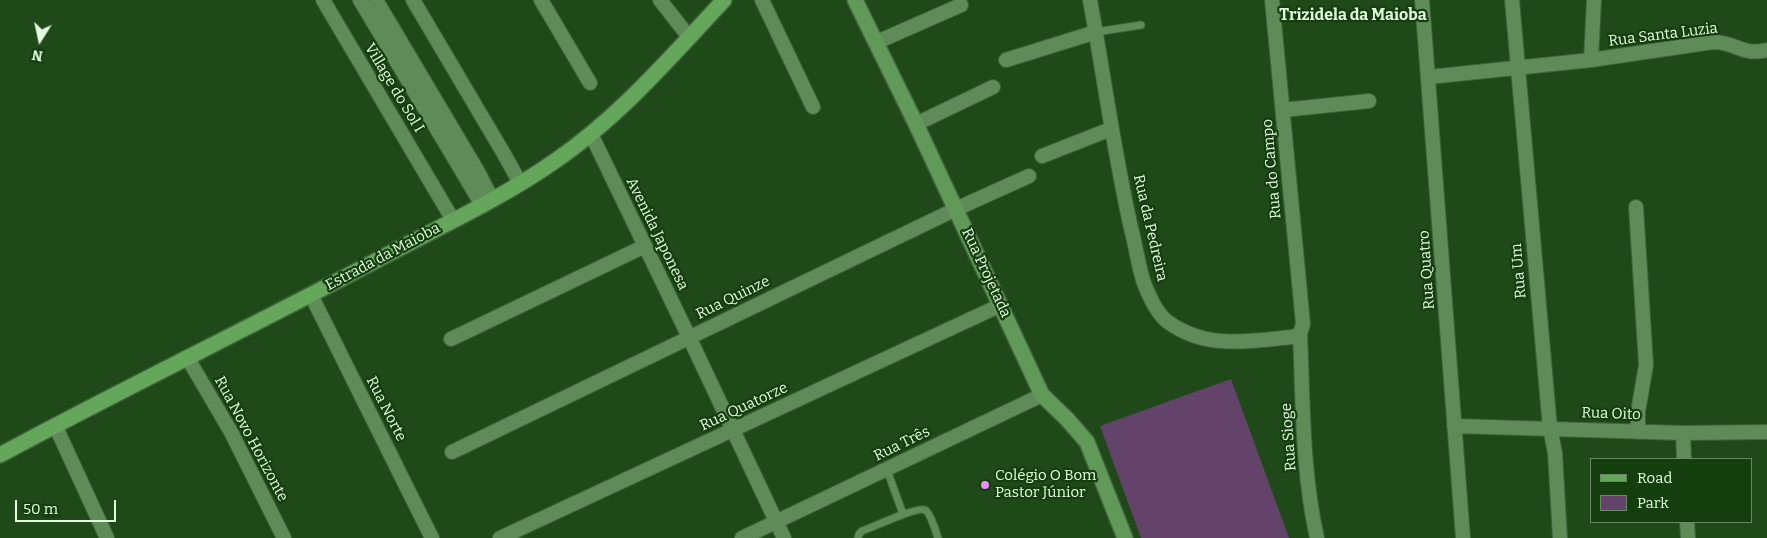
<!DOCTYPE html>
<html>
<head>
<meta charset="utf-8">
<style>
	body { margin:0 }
	#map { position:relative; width:1767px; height:538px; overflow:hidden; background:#204919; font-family:Bitter,serif }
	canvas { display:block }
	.legend { position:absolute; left:1590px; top:458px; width:162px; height:65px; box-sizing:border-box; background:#143e0e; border:1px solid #678a62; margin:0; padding:6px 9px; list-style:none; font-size:15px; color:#e4fce0 }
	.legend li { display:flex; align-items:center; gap:10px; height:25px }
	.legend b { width:25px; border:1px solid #678a62 }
	.north { position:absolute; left:15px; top:15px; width:50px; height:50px; -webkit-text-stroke:4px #143e0e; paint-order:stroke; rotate:190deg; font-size:14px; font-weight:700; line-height:20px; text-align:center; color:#e4fce0 }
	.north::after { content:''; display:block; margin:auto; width:18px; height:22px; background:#e4fce0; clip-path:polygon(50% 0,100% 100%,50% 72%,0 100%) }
	.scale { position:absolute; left:15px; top:500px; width:101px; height:22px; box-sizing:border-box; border:2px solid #e4fce0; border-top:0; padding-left:6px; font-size:15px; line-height:18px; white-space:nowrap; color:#e4fce0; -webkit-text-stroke:4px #143e0e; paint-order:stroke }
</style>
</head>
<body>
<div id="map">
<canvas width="1767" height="538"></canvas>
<ul class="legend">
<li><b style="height:6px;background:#64a75a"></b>Road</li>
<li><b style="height:14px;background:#63436a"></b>Park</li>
</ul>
<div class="north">N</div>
<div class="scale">50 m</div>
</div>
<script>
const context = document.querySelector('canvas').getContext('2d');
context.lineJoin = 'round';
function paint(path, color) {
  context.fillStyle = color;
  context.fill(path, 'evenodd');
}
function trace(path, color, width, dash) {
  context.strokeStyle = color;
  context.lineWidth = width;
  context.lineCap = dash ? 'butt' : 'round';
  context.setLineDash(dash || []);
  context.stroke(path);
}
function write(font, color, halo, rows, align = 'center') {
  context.font = font + ' Bitter,serif';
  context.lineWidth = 4.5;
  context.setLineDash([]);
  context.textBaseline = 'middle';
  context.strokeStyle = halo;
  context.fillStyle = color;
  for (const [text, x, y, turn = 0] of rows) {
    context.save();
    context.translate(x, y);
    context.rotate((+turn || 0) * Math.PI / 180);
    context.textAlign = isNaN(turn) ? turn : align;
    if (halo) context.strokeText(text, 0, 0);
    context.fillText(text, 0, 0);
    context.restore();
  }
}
const green = new Path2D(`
	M1231 379 1289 538H1141L1100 426Z`);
const lane = new Path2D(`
	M1096 32 1141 25
	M887 470 903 514
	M858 538 859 534 862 531C871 528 918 506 925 510 930 512 936 532 938 538`);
const street = new Path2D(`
	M323 0 453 220
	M360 0 482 205
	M376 0 477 170 492 199
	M413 0 504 154 520 183
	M541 0 590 83
	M660 0 689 37
	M762 0 813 107
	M1090 0C1104 76 1114 153 1131 228 1136 246 1138 266 1144 283 1149 296 1157 314 1168 322 1207 350 1248 341 1292 337L1300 334
	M1272 0 1303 324 1300 334C1303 402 1302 471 1317 538
	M1422 0 1463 538
	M1512 0 1550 428 1555 453 1560 538
	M877 42 961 5
	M1006 60 1096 32
	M1591 60 1594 0
	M1429 77 1591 60 1713 42C1737 42 1740 56 1767 50
	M1283 110 1369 101
	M916 124 993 87
	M591 134 689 337 784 538
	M1042 156 1111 129
	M1636 207 1646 365 1638 412V432
	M311 295 432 538
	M451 339 645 246
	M187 357 231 432 284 538
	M55 425 107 538
	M1454 426 1683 433 1767 432
	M1683 433 1684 459
	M452 452 956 209 1029 176
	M1687 522 1688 538
	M500 538 1001 305
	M742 538 1042 395`);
const secondary = new Path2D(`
	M855 0 916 124 1042 395 1067 419 1087 442 1125 538`);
const primary = new Path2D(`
	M0 455C126 387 255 325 381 258 439 227 501 199 555 161 619 117 671 57 724 0`);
const markers = [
	[985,485,5,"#eb8dfc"]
];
const streetNames = [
	["Rua Santa Luzia",1663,35,-7],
	["Village do Sol I",394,88,59],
	["Rua do Campo",1272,169,-95],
	["Rua da Pedreira",1150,228,77],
	["Avenida Japonesa",657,234,64],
	["Estrada da Maioba",383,257,-28],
	["Rua Quatro",1427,270,-94],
	["Rua Um",1519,271,-95],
	["Rua Projetada",986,273,65],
	["Rua Quinze",733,298,-26],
	["Rua Quatorze",744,407,-25],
	["Rua Norte",386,409,63],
	["Rua Oito",1611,414,2],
	["Rua Sioge",1289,437,-94],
	["Rua Novo Horizonte",251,439,62],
	["Rua Três",902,444,-26]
];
const poiNames = [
	["Colégio O Bom",995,476],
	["Pastor Júnior",995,493]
];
const neighbourhoodNames = [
	["Trizidela da Maioba",1353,16]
];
paint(green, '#63436a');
trace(lane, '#3e643a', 9);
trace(street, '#3e643a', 16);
trace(secondary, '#3e643a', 18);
trace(primary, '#3e643a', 18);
trace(lane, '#5f8b58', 7);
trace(street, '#5f8b58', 14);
trace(secondary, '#619959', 15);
trace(primary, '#64a75a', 15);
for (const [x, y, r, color] of markers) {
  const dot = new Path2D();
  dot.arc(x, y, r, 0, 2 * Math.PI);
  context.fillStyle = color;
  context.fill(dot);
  trace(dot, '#143e0e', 2);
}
write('15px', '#e4fce0', '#143e0e', streetNames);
write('15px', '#e4fce0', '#143e0e', poiNames, 'left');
write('bold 16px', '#e4fce0', '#143e0e', neighbourhoodNames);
</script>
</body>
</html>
